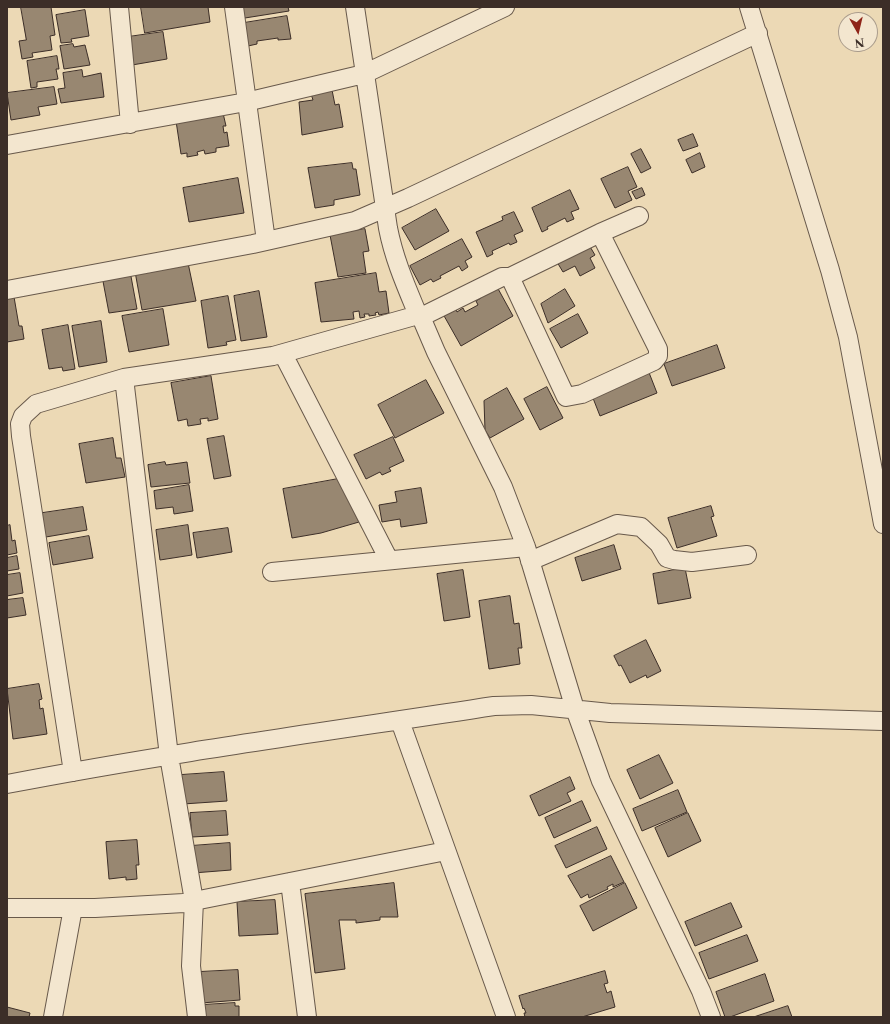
<!DOCTYPE html>
<html>
<head>
<meta charset="utf-8">
<style>
	body { margin:0 }
	#map { position:relative; width:890px; height:1024px; overflow:hidden; background:#ecd9b5; font-family:"Libre Caslon Text",serif }
	canvas { display:block }
	.frame { position:absolute; inset:0; border:8px solid #3c2e28; pointer-events:none }
	.north { position:absolute; left:838px; top:12px; width:40px; height:40px; box-sizing:border-box; background:#f3e6cf; border:1px solid #aa9c8c; border-radius:50%; rotate:172deg; font-size:11px; font-weight:700; line-height:16px; text-align:center; color:#3c2e28 }
	.north::after { content:''; display:block; margin:auto; width:14px; height:18px; background:#8f2418; clip-path:polygon(50% 0,100% 100%,50% 72%,0 100%) }
</style>
</head>
<body>
<div id="map">
<canvas width="890" height="1024"></canvas>
<div class="frame"></div>
<div class="north">N</div>
</div>
<script>
const context = document.querySelector('canvas').getContext('2d');
context.lineJoin = 'round';
function paint(path, color) {
  context.fillStyle = color;
  context.fill(path, 'evenodd');
}
function trace(path, color, width, dash) {
  context.strokeStyle = color;
  context.lineWidth = width;
  context.lineCap = dash ? 'butt' : 'round';
  context.setLineDash(dash || []);
  context.stroke(path);
}
const building = new Path2D(`
	M21 7H51L55 35 50 36 52 50 32 53 33 57 22 59 19 41 26 40Z
	M141 7H208L210 22 145 33Z
	M243 7H288L289 11 245 18Z
	M85 10 89 36 71 39 72 42 61 43 56 15Z
	M287 16 291 39 278 40V38L257 41V44L248 46 244 23Z
	M163 32 167 59 132 65 128 37Z
	M73 44 74 47 85 45 90 65 64 69 60 46Z
	M57 56 59 69H56L58 79 37 82V87L31 88 27 61Z
	M82 70 83 77 101 73 104 97 61 103 58 89 65 88 63 73Z
	M54 87 57 104 38 107 40 115 11 120 7 93Z
	M332 90 335 105 339 104 343 127 302 135 299 102 313 100 311 94Z
	M223 113 226 126H223L224 133 227 132 229 146 216 148V152L205 154 204 150 197 152 198 155 187 157V153L181 154 176 121Z
	M693 134 698 146 683 151 678 140Z
	M641 149 651 168 641 173 631 154Z
	M700 153 705 167 692 173 686 160Z
	M352 163 353 169H356L360 195 334 200V205L315 208 308 168Z
	M628 167 637 187 628 191 632 200 615 208 601 179Z
	M238 178 244 213 189 222 183 188Z
	M642 188 645 195 636 199 632 192Z
	M570 190 579 209 571 212 574 219 567 222 565 218 547 227 548 229 542 232 532 208Z
	M436 209 449 231 415 250 402 228Z
	M514 212 523 231 514 235 517 242 510 245 509 243 492 251 493 254 487 257 476 232 503 220 502 217Z
	M365 229 369 251 363 252 366 273 338 277 330 235Z
	M462 239 472 257 465 261 468 267 462 271 459 266 440 276 441 278 433 282 431 279 420 285 410 266Z
	M589 245 595 255 590 258 595 268 580 276 575 266 563 272 557 262Z
	M187 258 196 301 142 310 134 266Z
	M130 271 137 309 109 313 102 276Z
	M376 273 379 292 386 291 389 313 379 315 378 312 375 313 376 315 369 316V314H364L365 317 360 318 359 311 353 312 354 319 321 322 315 283Z
	M496 285 513 316 461 346 443 314 455 307 457 312 463 308 465 312 478 305 476 301 481 298 479 295Z
	M565 289 575 306 548 323 541 304Z
	M13 291 19 326H22L24 339 7 342V292Z
	M259 291 267 337 241 341 234 296Z
	M228 296 236 340 226 342 227 345 208 348 201 301Z
	M163 309 169 345 129 352 122 316Z
	M578 314 588 333 561 348 550 329Z
	M101 321 107 362 79 367 72 326Z
	M68 325 75 369 63 371 62 367 49 369 42 330Z
	M717 345 725 368 672 386 664 364Z
	M648 370 657 393 600 416 591 393Z
	M211 376 218 419 208 421V418L200 419 201 424 188 426 187 419 178 421 171 383Z
	M426 380 444 413 395 438 378 405Z
	M547 387 563 418 540 430 524 399Z
	M507 388 524 419 490 438 485 430 484 401Z
	M224 436 231 476 214 479 207 439Z
	M393 437 404 461 389 468 391 471 382 475 380 472 366 479 354 455Z
	M113 438 116 458H121L125 477 86 483 79 444Z
	M165 462 166 465 187 462 190 483 151 487 148 465Z
	M338 479 359 522 321 533 292 538 283 489Z
	M189 485 193 511 174 514 173 507 156 509 154 491Z
	M421 488 427 523 401 527 400 519 382 522 379 505 397 502 395 492Z
	M711 506 714 516 711 517 717 536 677 548 668 518Z
	M83 507 87 530 40 538 36 514Z
	M10 525 12 541 15 540 17 553 7 555V526Z
	M188 525 192 555 160 560 156 530Z
	M228 528 232 552 197 558 193 533Z
	M89 536 93 558 53 565 49 543Z
	M614 545 621 569 582 581 575 558Z
	M17 556 19 569 7 571V558Z
	M685 568 691 598 658 604 653 574Z
	M463 570 470 617 444 621 437 574Z
	M20 573 23 593 7 596V575Z
	M510 596 514 624 519 623 522 648H518L520 664 489 669 479 601Z
	M23 598 26 615 7 618V600Z
	M646 640 661 671 647 678 646 675 630 683 621 665 619 666 614 656Z
	M39 684 42 699 39 700 40 709 43 708 47 734 13 739 7 689Z
	M659 755 673 783 640 799 627 770Z
	M224 772 227 801 183 804 181 775Z
	M570 777 575 789 567 793 571 801 539 816 530 796Z
	M678 790 687 812 642 831 633 809Z
	M582 801 591 821 554 838 545 818Z
	M226 811 228 835 192 837 190 813Z
	M688 813 701 841 668 857 655 828Z
	M597 827 607 849 566 868 555 846Z
	M137 840 139 865H136L137 879 126 880V877L109 879 106 842Z
	M230 843 231 870 193 873 191 846Z
	M611 856 624 882 613 887V884L607 887 608 889 589 898 588 894 581 898 568 876Z
	M394 883 398 917H380V920L356 923V920H339L345 969 315 973 305 894Z
	M625 883 637 908 593 931 580 906Z
	M275 900 278 934 239 936 237 902Z
	M731 903 742 927 695 946 685 922Z
	M747 935 758 961 709 979 699 953Z
	M238 970 240 1000 201 1003 199 972Z
	M605 971 608 983 604 984 607 993 611 991 615 1007 582 1017H525L524 1013H526L524 1008 523 1009 519 996Z
	M765 974 774 1001 730 1017H725L716 992Z
	M235 1003V1006H239V1017H204L203 1005Z
	M788 1006 792 1017H754Z
	M7 1007 30 1013 29 1017H7Z`);
const street = new Path2D(`
	M119 7 130 124
	M234 7 266 241
	M355 7 388 228C394 259 406 286 418 315L421 317 436 352 503 487 526 547 575 709 601 781 701 991 711 1017
	M749 7 830 270 848 337 883 524
	M7 145 246 102 364 74 505 7
	M510 277 566 397 582 394 654 361 658 356V349L600 233
	M7 290 253 244 355 221 408 198 758 33
	M421 317 502 277H510L600 233 639 216
	M283 354 389 560
	M124 378 169 756 194 901 191 966 197 1017
	M530 561 617 524 641 527 659 544 667 558 674 560 692 562 747 555
	M272 572 526 547
	M400 721 506 1017
	M73 772 21 436 20 424 23 416 36 404 124 378 273 356 418 315
	M7 784C168 753 331 731 494 706L531 705 610 713 883 721
	M290 882 307 1017
	M7 908H95L184 903 446 851
	M53 1017 73 908`);
paint(building, '#988771');
trace(building, '#3c2e28', 1);
trace(street, '#68594b', 20);
trace(street, '#f3e6cf', 18);
</script>
</body>
</html>
